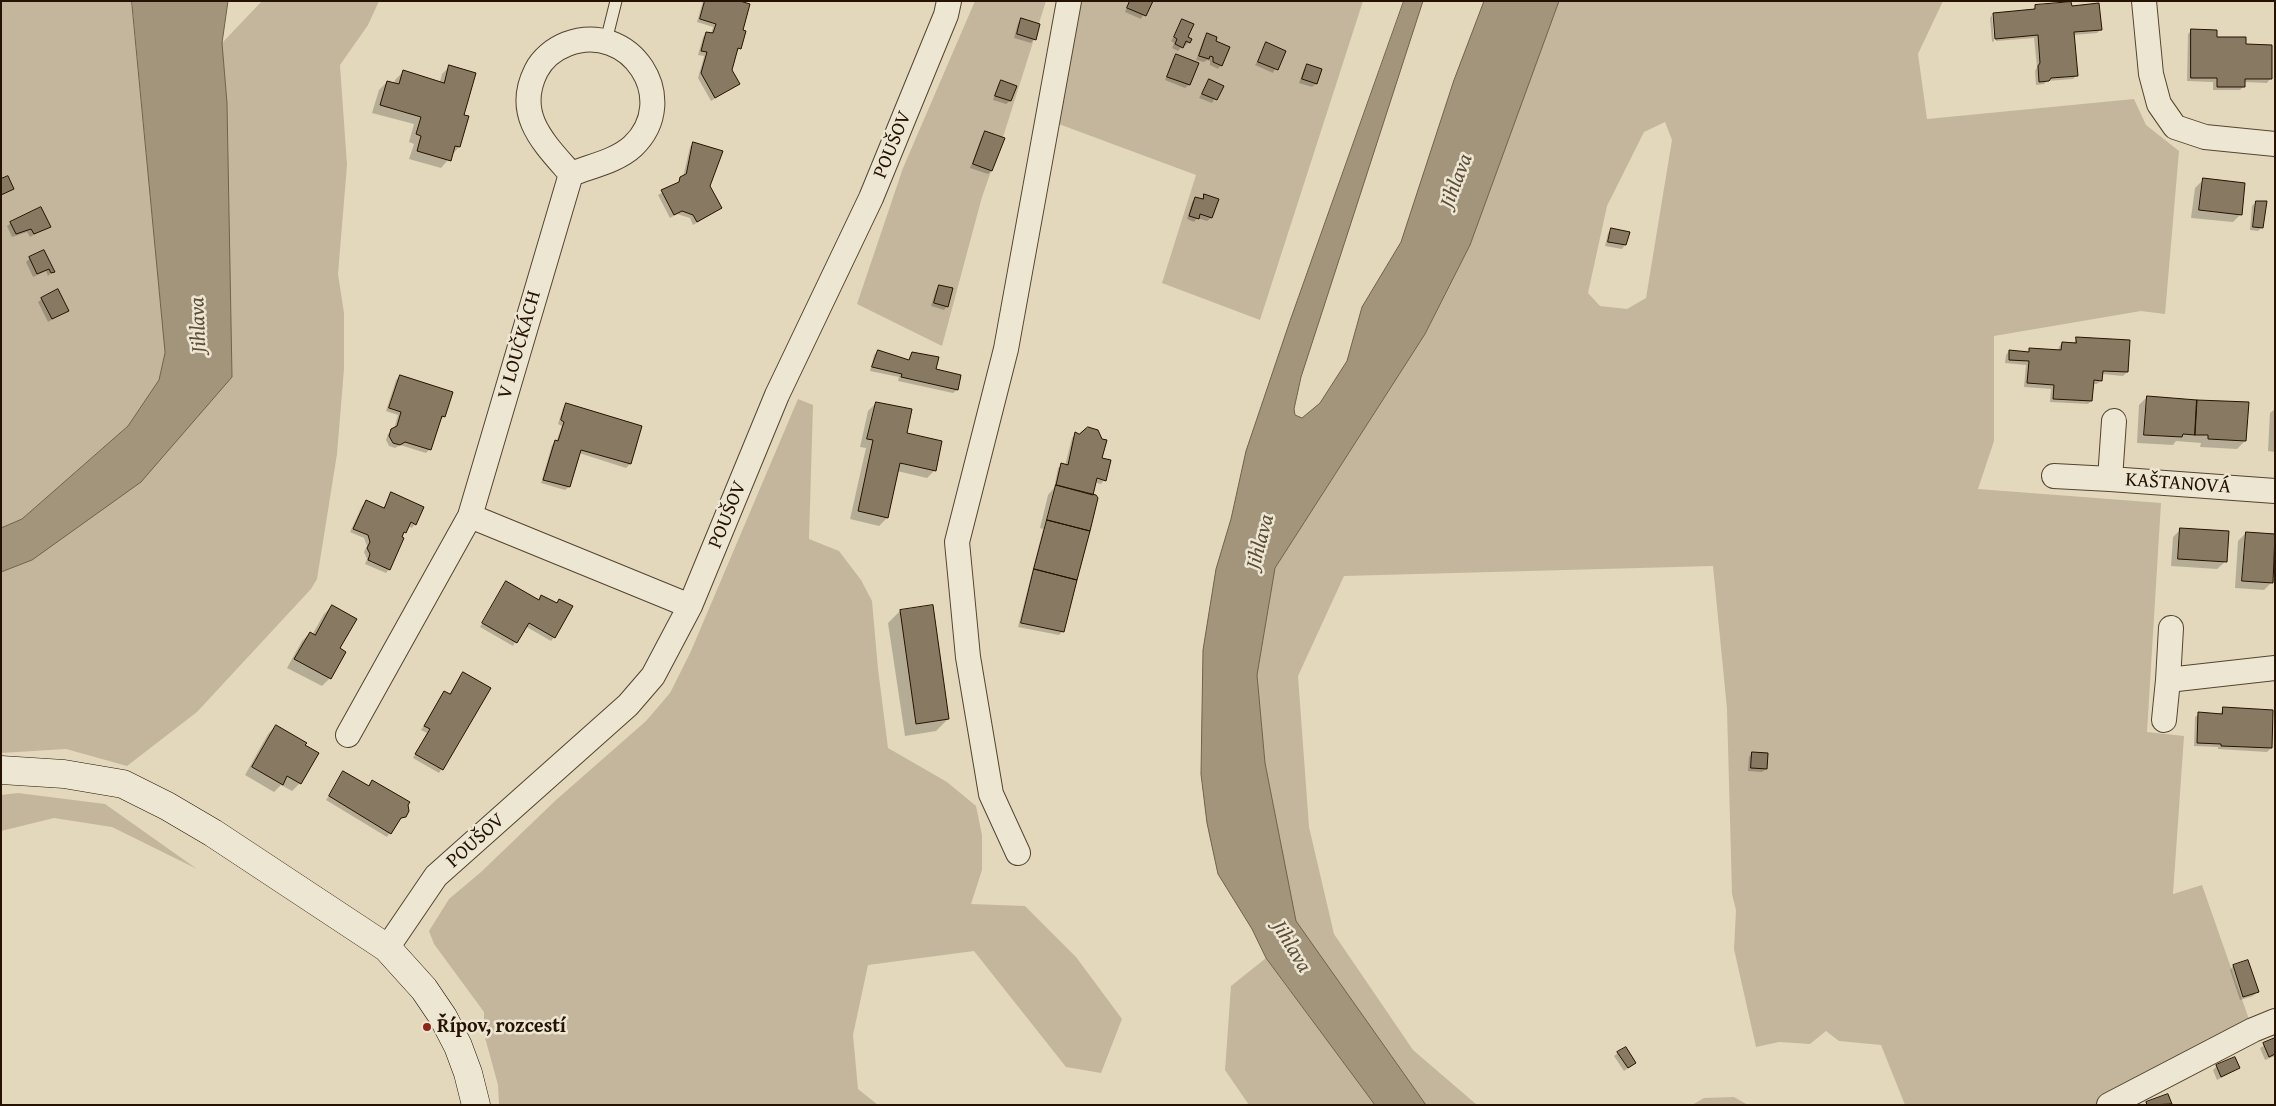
<!DOCTYPE html>
<html>
<head>
<meta charset="utf-8">
<style>
	body { margin:0 }
	#map { position:relative; width:2276px; height:1106px; overflow:hidden; background:#e3d8bc; font-family:"Gentium Book Plus",serif }
	canvas { display:block }
	.frame { position:absolute; inset:0; border:2px solid #251200; pointer-events:none }
</style>
</head>
<body>
<div id="map">
<canvas width="2276" height="1106"></canvas>
<div class="frame"></div>
</div>
<script>
const context = document.querySelector('canvas').getContext('2d');
context.lineJoin = 'round';
function paint(path, color) {
  context.fillStyle = color;
  context.fill(path, 'evenodd');
}
function trace(path, color, width, dash) {
  context.strokeStyle = color;
  context.lineWidth = width;
  context.lineCap = dash ? 'butt' : 'round';
  context.setLineDash(dash || []);
  context.stroke(path);
}
function write(font, color, halo, rows, align = 'center') {
  context.font = font + ' "Gentium Book Plus",serif';
  context.lineWidth = 5;
  context.setLineDash([]);
  context.textBaseline = 'middle';
  context.strokeStyle = halo;
  context.fillStyle = color;
  for (const [text, x, y, turn = 0] of rows) {
    context.save();
    context.translate(x, y);
    context.rotate((+turn || 0) * Math.PI / 180);
    context.textAlign = isNaN(turn) ? turn : align;
    if (halo) context.strokeText(text, 0, 0);
    context.fillText(text, 0, 0);
    context.restore();
  }
}
const green = new Path2D(`
	M1 1H132L165 353 159 380 128 426 22 519 1 528Z
	M262 1H379L368 25 340 65 347 165 338 274 344 313V369L337 454 317 579 311 589 197 712 127 766 66 749 1 753V572L32 560 211 398 232 377 227 103 222 43Z
	M975 1H1046L1004 134 982 197 942 346 857 304 903 168Z
	M1078 1H1363L1260 320 1162 283 1196 175 1056 123Z
	M1559 1H1943L1918 54 1927 119 2134 99 2146 125 2179 151 2165 314 2141 311 1994 336V441L1978 489 2161 503 2147 732 2184 736 2173 894 2202 885 2251 1025 2157 1067 2095 1105H1905L1881 1045 1839 1041 1826 1031 1810 1044 1779 1042 1756 1047 1734 949 1736 910 1732 894 1727 709 1713 566 1344 576 1298 676 1309 827 1334 934 1413 1050 1477 1105H1426L1296 922 1265 763 1257 675 1275 568 1425 334 1470 245ZM1665 122 1672 140 1646 298 1627 309 1600 306 1588 293 1607 206 1644 132Z
	M798 399 813 405 809 539 839 551 861 580 872 601 878 669 888 748 947 782 976 806 982 835V870L971 904 1025 906 1076 957 1122 1019 1101 1073 1066 1067 974 951 868 965 853 1035 858 1089 878 1105H499L498 1085 484 1034V1012L434 944 429 931 449 899 481 872 556 800 646 721 670 693 691 651Z
	M18 793 105 804 197 869 112 827 54 818 1 831V795Z
	M1266 958 1375 1105H1249L1225 1070 1231 986Z
	M1734 1097 1748 1105H1692L1704 1098Z`);
const water = new Path2D(`
	M132 1H228L222 43 227 103 232 377 141 482 32 560 1 572V528L22 519 128 426 159 380 165 353Z
	M1404 1H1423L1301 377 1294 409 1295 415 1302 418 1320 403 1347 361 1362 307 1401 242 1454 80 1484 1H1559L1470 245 1425 334 1275 568 1257 675 1265 763 1296 921 1426 1105H1375L1266 958 1252 929 1218 874 1207 823 1201 774 1203 650 1216 569 1231 519 1246 451 1290 321Z`);
const shadow = new Path2D(`
	M703 1H735L740 48 736 52 730 70 738 84 711 101 698 78 704 56 698 55 703 37 707 33 711 34 713 27 697 22Z
	M1129 1H1151L1141 19 1125 12Z
	M2036 6 2070 7 2101 29 2097 33 2073 35 2077 75 2073 79 2047 81 2044 84 2036 85 2035 71 2037 67 2034 38 1996 41 1994 15H1992L1993 14 2032 10Z
	M1992 15 1994 41 1992 42 1990 18Z
	M1021 19 1034 39 1031 43 1014 38 1018 23Z
	M1183 20 1189 42 1185 46 1183 45 1178 51 1172 48 1174 43 1171 41Z
	M2192 30 2244 45 2270 79 2267 83 2244 82V86L2240 90H2213V82L2187 81 2188 34Z
	M1208 35 1214 42 1221 65 1218 69 1210 65V61L1207 60 1204 62 1196 60 1204 38Z
	M1267 44 1284 52 1273 73 1255 65Z
	M1177 55 1198 63 1189 85 1185 88 1165 80 1173 59Z
	M1308 65 1321 70 1316 84 1312 87 1299 83 1304 69Z
	M450 66 462 116 459 147 441 168 409 159 414 144 409 142 414 124 372 113 379 90 387 82 394 84 395 80 403 72 440 82 442 74Z
	M1209 80 1222 86 1212 103 1199 98Z
	M1001 82 1015 87 1010 101 1006 104 993 100 998 85Z
	M985 132 991 171 988 174 970 168 982 136Z
	M693 143 709 186 721 208 693 225 690 218 677 214 670 218 658 195 676 185 683 177 690 147Z
	M2203 180 2241 214 2233 222 2191 218 2195 188Z
	M1205 196 1211 218 1207 221 1197 218 1194 222 1187 219 1192 202 1196 198 1201 200Z
	M2256 202 2262 227 2258 231 2250 230 2252 206Z
	M11 223 49 226 30 237 27 232 12 237 7 226Z
	M1612 230 1625 245 1622 249 1605 246 1608 233Z
	M30 258 53 271 48 276 46 271 33 277 26 262Z
	M940 286 947 306 944 310 931 306 936 290Z
	M42 299 67 311 48 322 38 302Z
	M2077 338 2127 372 2123 376 2102 374 2101 381 2097 384H2092L2091 401 2088 404 2050 402 2051 389 2024 387 2026 365 2005 363 2006 355 2009 351 2027 353 2030 350 2058 351 2059 347 2062 343 2073 344Z
	M878 351 908 361 913 353 935 370 960 376 957 390 953 393 898 381 899 377 870 371 874 355Z
	M400 376 444 416 441 420 430 449 426 453 400 445 395 448 389 446 386 440 388 434 394 429 398 415 386 411 396 380Z
	M2147 397 2245 441 2237 449 2200 447 2201 443 2176 441 2173 445 2137 443 2139 405Z
	M876 403 905 434 935 470 927 478 897 471 887 518 879 526 850 519 866 448 860 447 868 411Z
	M566 404 641 426 630 464 626 468 579 453 569 487 565 490 541 483 552 445 556 442 562 426 558 424 563 408Z
	M2275 409V452L2268 451 2270 413Z
	M1075 434 1100 459 1104 480 1101 484 1094 482 1063 631 1059 635 1018 627 1043 529 1040 528 1048 495 1054 488 1058 468 1062 465 1065 466 1072 438Z
	M392 494 415 524 412 528 408 526 400 537 389 569 386 573 365 564 367 559 364 552 367 546 364 538 350 532 362 506 366 502 383 509Z
	M2181 529 2226 561 2217 569 2171 566 2173 537Z
	M2246 533 2272 582 2264 590 2235 588 2238 541Z
	M503 587 538 600 542 596 556 604 560 600 554 637 551 641 525 626 513 646 480 627Z
	M332 606 339 649 344 652 330 678 322 686 287 668 302 641 310 633 312 635 324 614Z
	M900 611 948 719 936 731 905 736 888 623Z
	M463 674 489 689 439 773 413 758 427 733 421 730 441 696 444 692 449 695Z
	M2223 709 2271 748 2267 752 2218 749V747L2194 746 2195 717 2199 714 2219 715Z
	M276 726 300 783 292 791 281 785 274 792 245 775 268 734Z
	M1752 753 1766 769 1762 772 1748 771 1749 757Z
	M344 772 368 786 372 782 405 816 398 821 387 837 326 800Z
	M2233 966 2257 992 2253 996 2240 1000 2230 970Z
	M2275 1039V1056L2265 1060 2260 1048Z
	M1618 1053 1635 1063 1624 1071 1614 1056Z
	M2217 1066 2239 1068 2217 1080 2213 1070Z`);
const building = new Path2D(`
	M705 1H740L750 4 743 30 746 31 741 49 738 48 732 70 740 84 715 98 701 73 707 52 701 51 706 32 713 33 716 24 700 19Z
	M1130 1H1153L1146 16 1127 8Z
	M2071 2 2072 6 2099 3 2102 30 2074 32 2078 76 2051 78 2049 81 2039 82 2038 66 2040 63 2038 35 1995 39 1993 13 2035 9V5Z
	M1021 18 1040 24 1036 40 1017 34Z
	M1182 19 1194 24 1188 37 1192 39 1190 43 1186 41 1183 48 1175 44 1177 39 1174 37Z
	M2191 29 2217 30V37H2246V44L2272 45V79H2245V87H2217V78H2191Z
	M1207 33 1217 37 1216 41 1230 47 1222 66 1213 62V57L1210 56 1209 59 1199 56Z
	M1266 42 1286 51 1278 70 1258 62Z
	M1176 54 1199 63 1190 85 1167 77Z
	M1307 64 1322 69 1317 84 1302 79Z
	M449 65 476 73 464 115 469 116 460 147 455 146 451 161 417 151 421 136 416 134 421 117 380 105 387 81 399 84 403 70 444 83Z
	M1209 79 1224 86 1217 100 1202 94Z
	M1001 80 1017 86 1011 101 995 96Z
	M985 131 1005 138 992 171 973 164Z
	M693 142 723 151 710 186 722 208 697 222 693 215 682 211 674 215 661 190 679 182 680 177 686 174Z
	M8 176 14 189 1 195V179Z
	M2203 178 2245 183 2242 215 2199 210Z
	M1204 194 1219 199 1212 218 1200 214 1199 219 1189 216 1195 197 1203 199Z
	M2256 201H2267L2263 228 2253 227Z
	M41 207 51 227 34 234 31 229 16 234 10 222Z
	M1611 228 1630 232 1626 245 1608 242Z
	M44 250 55 272 51 273 49 269 37 274 29 257Z
	M939 285 953 288 948 307 934 303Z
	M58 289 69 311 52 319 41 298Z
	M2076 337 2130 340 2128 372 2103 371 2102 381 2094 380 2092 401 2053 399 2054 385 2027 383 2029 361 2009 360V350L2029 352V348L2061 350 2062 342 2076 343Z
	M878 350 909 360 912 352 939 357 936 369 961 375 958 390 901 377 902 374 872 367Z
	M400 375 453 392 445 417 442 416 431 450 405 442 400 445 393 443 389 436 391 429 397 426 401 412 389 408Z
	M2147 396 2197 400 2195 435 2183 434 2182 437 2144 435Z
	M2197 400 2249 402 2246 441 2208 439V435H2195Z
	M876 402 912 409 907 433 942 441 936 471 900 463 888 518 858 511 873 440 867 439Z
	M566 403 642 426 631 464 581 450 570 487 543 480 555 440 558 441 564 422 561 420Z
	M1088 427 1098 430 1102 439 1107 440 1102 458 1111 460 1106 481 1097 478 1093 495 1056 485 1061 463 1068 465 1075 432 1079 434Z
	M1056 485 1096 495 1098 498 1090 531 1047 520Z
	M391 492 424 507 416 525 411 522 406 533 404 532 402 537 404 538 390 570 368 560 370 554 367 548 370 542 368 535 353 529 366 500 384 508Z
	M1047 520 1090 531 1077 580 1034 569Z
	M2180 528 2229 531 2227 562 2178 559Z
	M2246 532 2275 534 2273 583 2242 581Z
	M1034 569 1077 580 1064 632 1021 623Z
	M506 581 539 600 541 595 557 603 559 599 573 606 555 638 529 623 517 643 482 623Z
	M332 605 357 619 340 648 346 652 331 679 294 659 310 632 315 635Z
	M933 605 949 719 916 724 900 610Z
	M463 672 491 688 443 770 415 754 430 729 424 726 444 691 450 694Z
	M2223 707 2273 710 2272 748 2221 746V744L2197 743 2198 712 2222 714Z
	M276 725 307 743 305 745 319 753 301 784 287 776 283 785 252 767Z
	M1752 752 1768 753 1767 769 1751 768Z
	M343 771 369 786 372 780 410 802 408 805 409 811 406 817 401 818 391 834 329 796Z
	M2248 960 2259 992 2243 997 2233 965Z
	M2275 1038V1054L2269 1057 2263 1043Z
	M1626 1047 1636 1063 1628 1068 1617 1052Z
	M2235 1057 2240 1068 2221 1077 2216 1065Z
	M2168 1094 2172 1104 2147 1105 2146 1102Z`);
const lane = new Path2D(`
	M606 41 616 1`);
const street = new Path2D(`
	M2144 1 2151 74 2159 104 2175 127 2205 137 2275 144
	M2114 421 2110 479 2275 491
	M2054 476 2110 479
	M470 516 690 606
	M2171 628 2168 680 2275 668
	M2164 720 2168 680
	M348 735 470 516 571 174C591 166 617 161 633 146 682 99 630 20 567 44 554 49 542 59 536 71 514 115 544 143 571 174
	M1018 853 991 794 968 657 957 542 1006 349 1069 1
	M387 948 436 876 628 705 653 676 690 606 777 395 871 198 946 15 949 1
	M2109 1105 2253 1030 2275 1021`);
const secondary = new Path2D(`
	M1 770 64 774 123 784 167 806 213 833 387 948 424 989 443 1017 458 1046 468 1073 476 1105`);
const markers = [
	[427,1027,5,"#8f2418"]
];
const streetNames = [
	["POUŠOV",893,145,-68],
	["V LOUČKÁCH",520,345,-74],
	["KAŠTANOVÁ",2178,484,4],
	["POUŠOV",728,515,-68],
	["POUŠOV",476,841,-42]
];
const poiNames = [
	["Řípov, rozcestí",437,1027]
];
const waterNames = [
	["Jihlava",1457,181,-69],
	["Jihlava",199,325,-92],
	["Jihlava",1261,542,-75],
	["Jihlava",1291,947,59]
];
paint(green, '#c3b69c');
paint(water, '#a2957c');
trace(water, '#70614a', 1);
paint(shadow, '#0003');
paint(building, '#887962');
trace(building, '#251200', 1);
trace(lane, '#54442f', 13);
trace(street, '#54442f', 26);
trace(secondary, '#251200', 29);
trace(lane, '#ede6d3', 11);
trace(street, '#ede6d3', 24);
trace(secondary, '#ede6d3', 28);
for (const [x, y, r, color] of markers) {
  const dot = new Path2D();
  dot.arc(x, y, r, 0, 2 * Math.PI);
  context.fillStyle = color;
  context.fill(dot);
  trace(dot, '#ede6d3', 2);
}
write('20px', '#251200', '#ede6d3', streetNames);
write('bold 20px', '#251200', '#ede6d3', poiNames, 'left');
write('italic 21px', '#5d4d38', '#ede6d3', waterNames);
</script>
</body>
</html>
